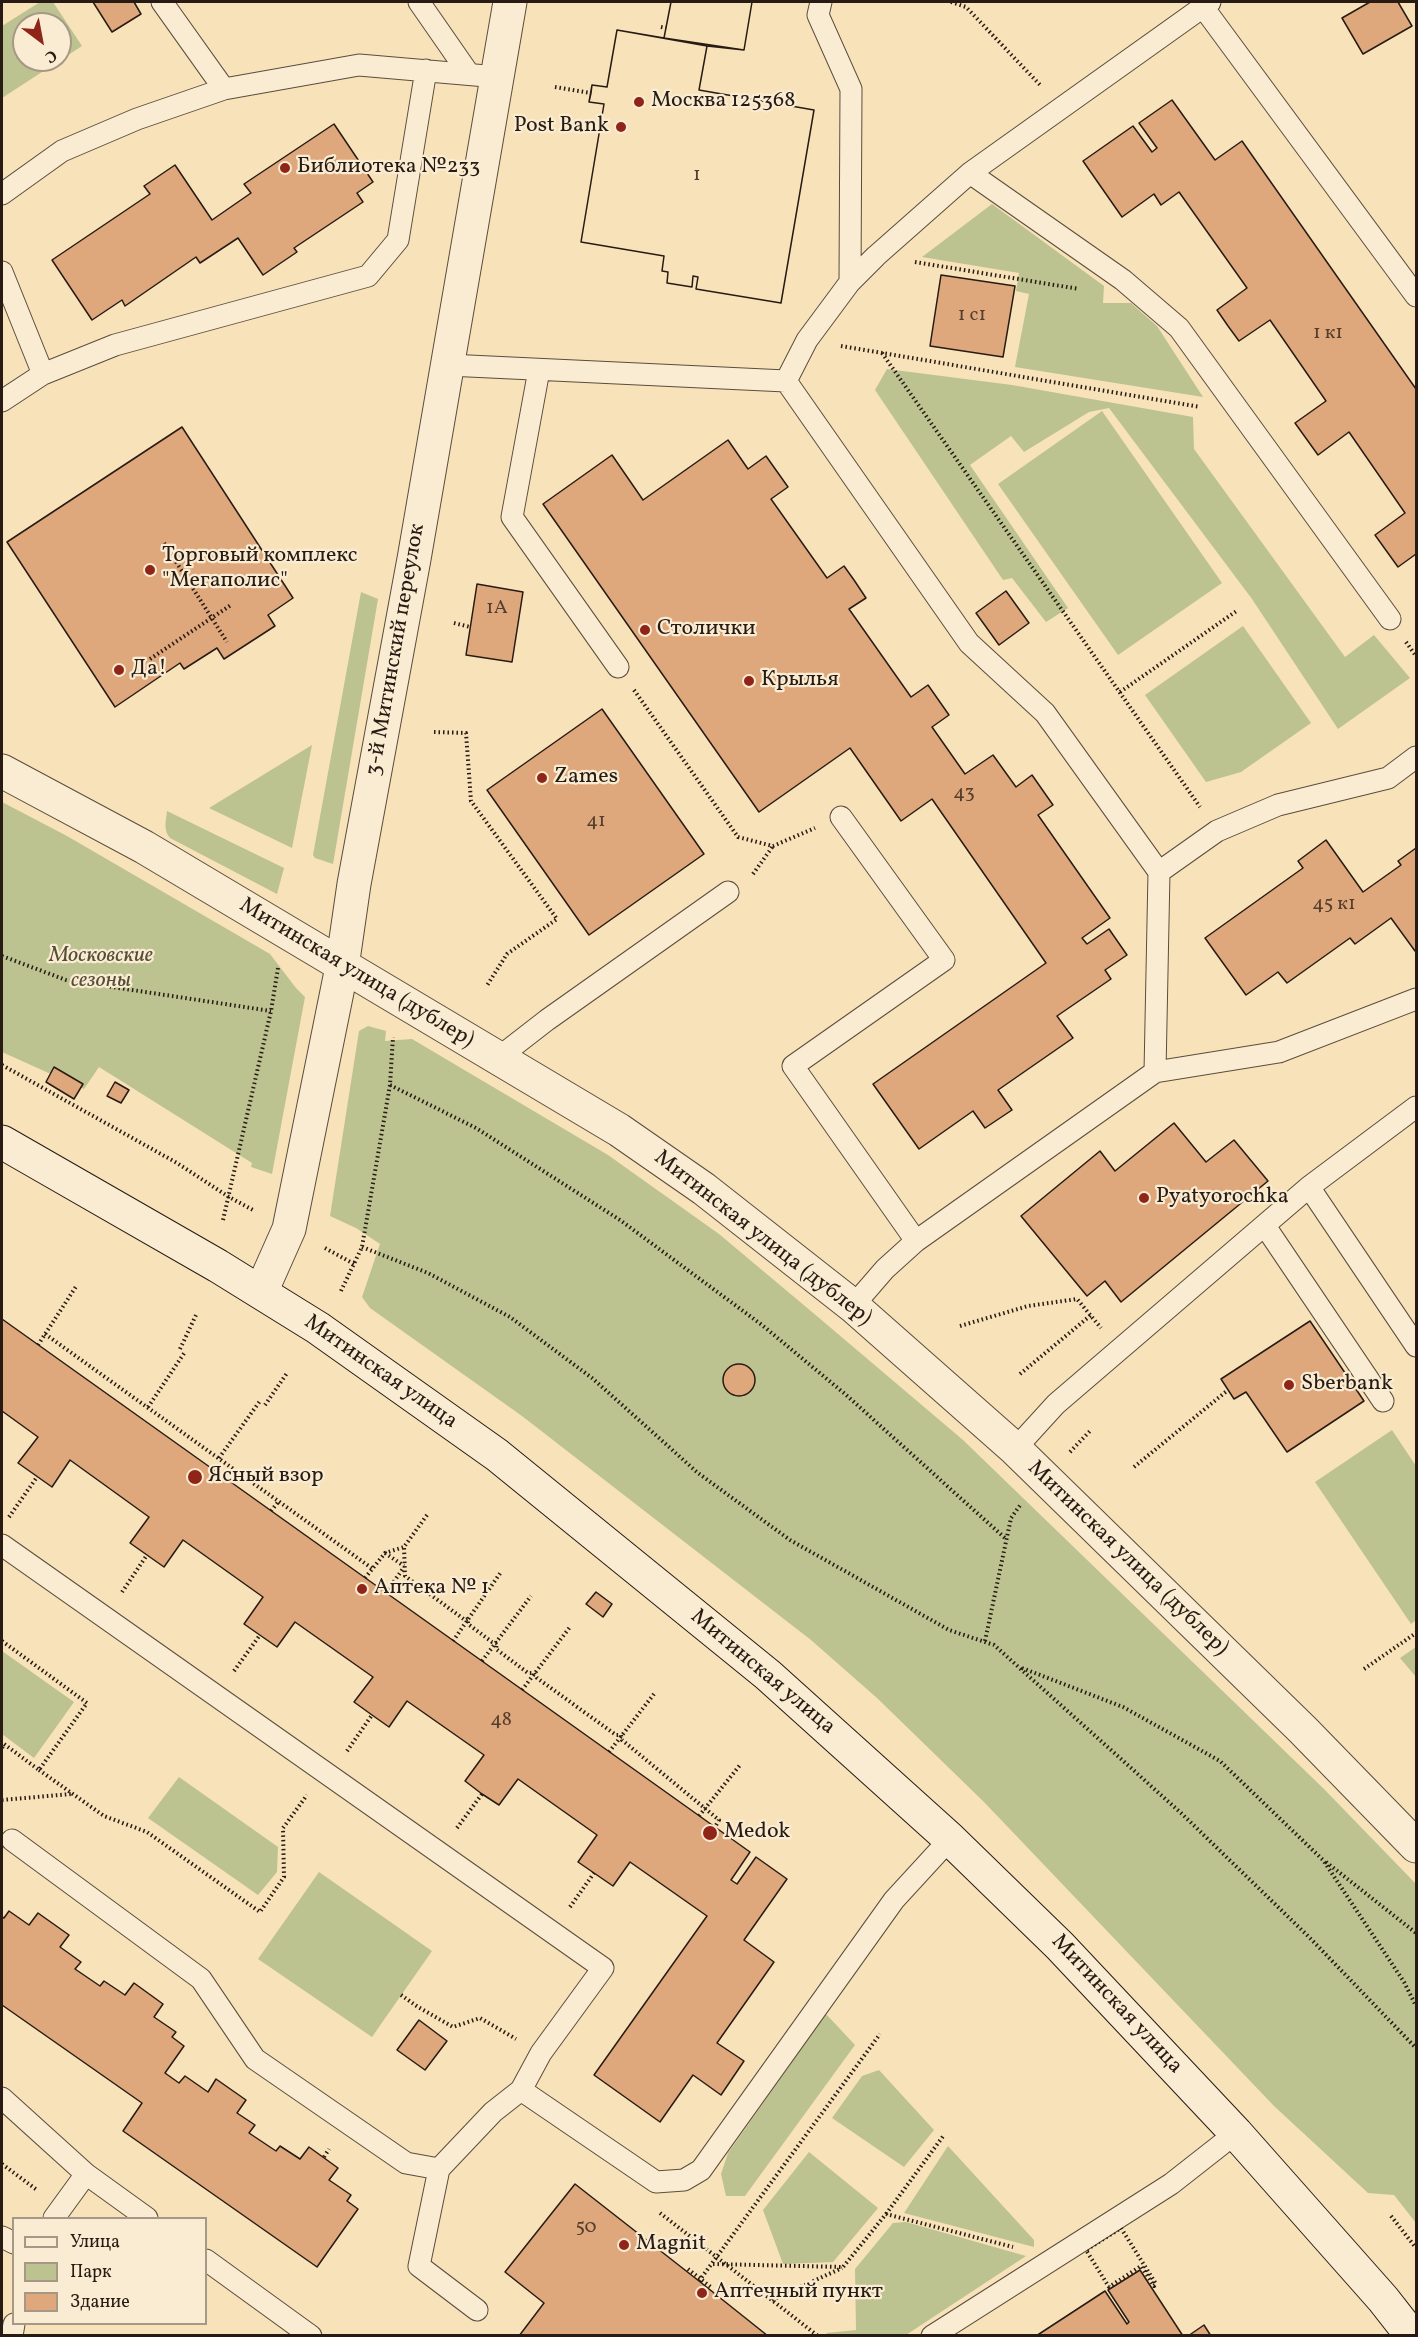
<!DOCTYPE html>
<html>
<head>
<meta charset="utf-8">
<style>
	body { margin:0 }
	#map { position:relative; width:1418px; height:2337px; overflow:hidden; background:#f8e2b9; font-family:Vollkorn,serif }
	canvas { display:block }
	.frame { position:absolute; inset:0; border:3px solid #271b13; pointer-events:none }
	.legend { position:absolute; left:12px; top:2217px; width:195px; height:108px; box-sizing:border-box; background:#faecd2; border:2px solid #a69886; margin:0; padding:8px 10px; list-style:none; font-size:18px; color:#271b13 }
	.legend li { display:flex; align-items:center; gap:12px; height:30px }
	.legend b { width:30px; border:2px solid #a69886 }
	.north { position:absolute; left:12px; top:12px; width:60px; height:60px; box-sizing:border-box; background:#faecd2; border:2px solid #a69886; border-radius:50%; rotate:148deg; font-size:16px; font-weight:700; line-height:24px; text-align:center; color:#271b13 }
	.north::after { content:''; display:block; margin:auto; width:21px; height:27px; background:#8f2418; clip-path:polygon(50% 0,100% 100%,50% 72%,0 100%) }
</style>
</head>
<body>
<div id="map">
<canvas width="1418" height="2337"></canvas>
<div class="frame"></div>
<ul class="legend">
<li><b style="height:8px;background:#faecd2"></b>Улица</li>
<li><b style="height:16px;background:#bcc390"></b>Парк</li>
<li><b style="height:16px;background:#dea77c"></b>Здание</li>
</ul>
<div class="north">С</div>
</div>
<script>
const context = document.querySelector('canvas').getContext('2d');
context.lineJoin = 'round';
function paint(path, color) {
  context.fillStyle = color;
  context.fill(path, 'evenodd');
}
function trace(path, color, width, dash) {
  context.strokeStyle = color;
  context.lineWidth = width;
  context.lineCap = dash ? 'butt' : 'round';
  context.setLineDash(dash || []);
  context.stroke(path);
}
function write(font, color, halo, rows, align = 'center') {
  context.font = font + ' Vollkorn,serif';
  context.lineWidth = 4.5;
  context.setLineDash([]);
  context.textBaseline = 'middle';
  context.strokeStyle = halo;
  context.fillStyle = color;
  for (const [text, x, y, turn = 0] of rows) {
    context.save();
    context.translate(x, y);
    context.rotate((+turn || 0) * Math.PI / 180);
    context.textAlign = isNaN(turn) ? turn : align;
    if (halo) context.strokeText(text, 0, 0);
    context.fillText(text, 0, 0);
    context.restore();
  }
}
const green = new Path2D(`
	M40 2H53L82 46 2 98V26ZM24 24H60V60H24Z
	M992 204 1104 286 1103 303H1131L1157 326 1203 397 1015 367 1029 294 1016 291 1019 273 922 257Z
	M887 369 1012 385 1193 417 1194 449 1345 657 1374 635 1410 678 1338 729 1252 599 1109 408 1089 412 1024 452 1011 436 970 465 1068 608 1046 622 1012 578 1003 580 875 390Z
	M1102 411 1222 583 1118 655 998 484Z
	M361 592 378 599 333 864 315 858 313 855Z
	M1243 626 1311 723 1241 772 1206 782 1145 695Z
	M312 745 292 848 209 808Z
	M2 802 67 836 270 954 296 988 305 997 272 1174 251 1167 252 1163 99 1067 84 1089 2 1052Z
	M167 811 284 868 277 894 170 838C163 830 166 821 167 811Z
	M368 1026 386 1031 385 1041 412 1039 608 1155 719 1234 818 1317 963 1440 1324 1789 1416 1884V2223L1394 2195 1368 2193 1274 2106 984 1802 877 1698 811 1640 522 1416 370 1308 362 1297 380 1244 356 1228 330 1216 359 1031Z
	M1392 1430 1416 1466V1620L1411 1624 1315 1482Z
	M1416 1647V1677L1400 1658Z
	M2 1651 74 1702 34 1758 2 1734Z
	M179 1777 278 1847 277 1872 258 1895 148 1818Z
	M319 1872 432 1951 372 2037 258 1959Z
	M826 2014 855 2045 745 2196H726L721 2174 728 2153Z
	M879 2070 934 2130 904 2167 832 2118 862 2076Z
	M948 2146 1034 2240V2247L904 2213Z
	M809 2152 878 2208 833 2262 783 2264 763 2210Z
	M906 2222 1026 2256 906 2335H828L826 2333 856 2330 855 2269 893 2223Z`);
const building = new Path2D(`
	M93 2H134L141 14 112 32Z
	M671 2H752L744 50 664 38Z
	M671 2H752L744 50 707 46 699 90 814 110 781 303 696 289 698 277 693 276 692 287 667 283 668 272 662 271 664 256 581 242 604 104 589 102 592 85 607 87 617 30 664 38Z
	M1370 2H1398L1412 26 1363 54 1342 18Z
	M617 30 707 46 699 90 814 110 781 303 696 289 698 277 693 276 692 287 667 283 668 272 662 271 664 256 581 242 604 104 589 102 591 93 592 85 607 87Z
	M1172 100 1215 160 1242 141 1416 389V554L1398 567 1375 535 1405 513 1349 432 1318 455 1295 423 1326 401 1270 320 1239 341 1228 326 1217 310 1247 288 1179 192 1161 205 1154 194 1122 217 1083 161 1133 126 1152 152 1157 148 1139 123Z
	M334 124 373 182 357 193 363 202 294 248 297 252 263 275 238 238 200 263 196 257 125 306 122 300 92 320 52 260 150 194 144 186 175 165 212 220 251 193 244 184Z
	M941 275 1015 286 1003 357 930 346Z
	M182 427 293 598 268 615 275 626 224 659 217 648 184 669 180 663 115 707 7 542Z
	M728 440 748 469 766 456 788 487 771 499 827 578 844 566 854 580 866 598 849 609 911 697 928 685 949 715 932 727 965 774 993 755 1016 787 1032 775 1053 805 1038 815 1110 918 1082 938 1087 944 1109 929 1127 955 1105 970 1111 979 1057 1016 1073 1038 998 1090 1012 1110 985 1128 973 1111 919 1149 873 1084 1046 963 932 799 901 821 850 748 759 812 543 504 612 455 643 500Z
	M477 584 523 592 512 662 466 655Z
	M1006 591 1029 623 999 645 976 613Z
	M602 709 704 854 589 935 487 790Z
	M1326 840 1363 892 1401 865 1398 861 1416 848V950L1415 951 1391 918 1355 944 1350 938 1287 983 1278 972 1246 995 1205 938 1303 868 1298 861Z
	M54 1067 83 1084 74 1099 46 1082Z
	M115 1082 129 1090 121 1103 107 1096Z
	M1174 1123 1206 1162 1234 1140 1268 1181 1121 1302 1105 1281 1087 1296 1021 1216 1100 1151 1115 1171Z
	M2 1319 750 1852 731 1880 737 1884 756 1857 787 1879 744 1940 774 1962 717 2043 744 2061 721 2095 693 2075 660 2122 594 2075 707 1916 630 1862 613 1886 594 1873 578 1862 597 1835 518 1779 499 1805 482 1794 465 1781 484 1755 407 1701 389 1727 372 1715 354 1702 373 1677 295 1622 277 1647 244 1624 263 1597 183 1540 164 1567 130 1543 149 1517 70 1460 52 1487 18 1463 38 1437 2 1411Z
	M1310 1321 1364 1401 1287 1452 1246 1392 1234 1399 1221 1379Z
	M723 1380a16 16 0 1 1 32 0a16 16 0 1 1-32 0Z
	M596 1592 612 1604 603 1617 586 1604Z
	M9 1911 29 1925 38 1913 69 1935 60 1947 81 1962 75 1969 100 1986 104 1981 125 1995 134 1983 163 2004 154 2017 176 2032 172 2037 184 2046 165 2073 179 2083 185 2076 208 2092 216 2079 246 2100 237 2113 255 2125 249 2133 276 2151 280 2146 300 2159 309 2147 338 2168 329 2180 351 2195 347 2201 358 2209 317 2267 123 2131 142 2103 2 2005V1917L4 1918Z
	M419 2020 447 2041 425 2070 397 2050Z
	M575 2184 699 2281 768 2336H519L544 2303 505 2272Z
	M1140 2270 1183 2336H1036L1105 2291 1127 2324 1129 2322 1108 2290Z
	M1204 2325 1211 2336H1188Z`);
const path = new Path2D(`
	M951 2 966 7 1041 86
	M661 27 666 28
	M555 87 591 93
	M915 262 1079 289
	M841 346 1200 407
	M882 353 1200 807
	M164 543 227 642
	M454 623 470 627
	M1406 642 1416 656
	M150 659 231 605
	M634 690 738 837 773 846 815 828
	M1120 692 1238 610
	M434 732 466 733 471 801 557 919 507 954 486 987
	M753 874 773 846
	M2 956 66 980 271 1011
	M2 1065 177 1163 229 1197 253 1210
	M390 1085 476 1128 620 1220 762 1325 845 1394 1006 1539
	M223 1220 271 1011 278 968
	M362 1247 428 1273 510 1317 592 1378 698 1473 790 1540 949 1630 994 1645 1180 1812 1309 1937 1416 2048
	M325 1248 354 1264
	M341 1291 362 1247 390 1085 393 1037
	M960 1326 1028 1306 1077 1299 1101 1328
	M45 1334 373 1569
	M38 1345 77 1285
	M180 1349 196 1315
	M1020 1374 1091 1315
	M265 1405 287 1373
	M148 1407 185 1352
	M1070 1452 1090 1431
	M219 1458 260 1401
	M1134 1467 1228 1390
	M271 1511 279 1501
	M427 1515 404 1547 405 1576 465 1620 468 1619V1624L492 1642 497 1643 496 1649 528 1673H534L537 1678 616 1735H621L622 1740 719 1820 715 1827
	M9 1517 37 1477
	M385 1553 404 1566
	M365 1578 385 1553 404 1547
	M122 1592 147 1555
	M386 1593 404 1567
	M2 1641 87 1703 39 1770 4 1744 2 1748
	M453 1641 501 1572
	M985 1641 1011 1518 1021 1504
	M482 1661 531 1596
	M1022 1668 1123 1707 1220 1761 1323 1860 1404 1982 1416 2006
	M1364 1669 1416 1633
	M234 1671 260 1635
	M522 1690 570 1627
	M347 1751 372 1715
	M609 1752 654 1694
	M39 1770 104 1816 147 1832 260 1912 284 1877 283 1828 307 1795
	M2 1800 71 1794
	M699 1816 740 1765
	M457 1828 482 1794
	M1326 1862 1416 1933
	M570 1907 594 1873
	M401 1995 418 2007 453 2027 480 2018 516 2039
	M324 2157 329 2149
	M2 2164 37 2190
	M660 2213 818 2336
	M886 2214 944 2135
	M1391 2216 1416 2248
	M1121 2228 1156 2284 1154 2286 1141 2266 1109 2287 1086 2250Z
	M713 2264 843 2267 886 2214 1013 2247
	M688 2269 712 2288
	M699 2281 880 2034
	M772 2300 842 2268`);
const service = new Path2D(`
	M162 2 224 89
	M419 2 469 74
	M821 2 818 15 851 89 850 282
	M1203 7 1416 296
	M970 173 1123 280 1179 328 1390 619
	M2 194 62 151 137 119 224 89 359 65 498 77
	M2 272 43 374
	M448 365 786 381
	M539 370 512 517 618 667
	M786 381 969 643 1045 713 1159 872 1155 1072 916 1241 885 1269 853 1306
	M786 381 807 340 850 282 876 256 970 173 1210 2
	M2 401 43 374 115 345 368 276 398 240 426 70
	M841 817 944 960 793 1066 916 1241
	M1159 872 1217 831 1278 805 1388 778 1416 757
	M498 1058 547 1020 728 892
	M1155 1072 1279 1052 1416 999
	M1309 1187 1416 1346
	M1265 1226 1383 1401
	M1015 1449 1056 1404 1309 1187 1416 1107
	M2 1545 603 1968 541 2053 521 2090 656 2182 684 2180 701 2170 894 1900 950 1839
	M12 1840 201 1979 255 2059 406 2163 439 2169
	M2 2098 86 2174 147 2218
	M54 2218 86 2174
	M2 2237 14 2243
	M206 2260 311 2336
	M477 2310 419 2266 439 2169 493 2112 521 2090
	M12 2336 14 2324
	M932 2336 1171 2184 1236 2133`);
const minor = new Path2D(`
	M2 771 144 847 619 1130 704 1189 853 1306 1015 1449 1303 1730 1416 1846
	M261 1292 289 1229 342 967 354 884 414 559 510 2`);
const secondary = new Path2D(`
	M2 1142 218 1266 318 1328 497 1455 768 1675 950 1839 1060 1946 1236 2133 1383 2299 1412 2336`);
const markers = [
	[639,102,6,"#8f2418"],
	[621,127,6,"#8f2418"],
	[285,168,6,"#8f2418"],
	[150,570,6,"#8f2418"],
	[645,630,6,"#8f2418"],
	[119,670,6,"#8f2418"],
	[749,681,6,"#8f2418"],
	[542,778,6,"#8f2418"],
	[1144,1198,6,"#8f2418"],
	[1289,1385,6,"#8f2418"],
	[195,1477,8,"#8f2418"],
	[362,1589,6,"#8f2418"],
	[710,1833,8,"#8f2418"],
	[624,2245,6,"#8f2418"],
	[702,2293,6,"#8f2418"]
];
const numberNames = [
	["1",697,176],
	["1 с1",972,316],
	["1 к1",1328,334],
	["1А",497,609],
	["43",964,794],
	["41",596,822],
	["45 к1",1334,905],
	["48",501,1721],
	["50",586,2228]
];
const poiNames = [
	["Москва 125368",651,102],
	["Post Bank",609,127,"right"],
	["Библиотека №233",297,168],
	["Торговый комплекс",162,557],
	["\"Мегаполис\"",162,582],
	["Столички",657,630],
	["Да!",131,670],
	["Крылья",761,681],
	["Zames",554,778],
	["Pyatyorochka",1156,1198],
	["Sberbank",1301,1385],
	["Ясный взор",208,1477],
	["Аптека № 1",374,1589],
	["Medok",724,1833],
	["Magnit",636,2245],
	["Аптечный пункт",714,2293]
];
const streetNames = [
	["3-й Митинский переулок",397,650,-80],
	["Митинская улица (дублер)",356,974,31],
	["Митинская улица (дублер)",762,1239,38],
	["Митинская улица",380,1373,35],
	["Митинская улица (дублер)",1127,1559,44],
	["Митинская улица",762,1673,40],
	["Митинская улица",1116,2005,47]
];
const parkNames = [
	["Московские",101,957],
	["сезоны",101,982]
];
paint(green, '#bcc390');
paint(building, '#dea77c');
trace(building, '#271b13', 1.5);
trace(service, '#5b4d3c', 23);
trace(minor, '#5b4d3c', 35);
trace(secondary, '#271b13', 35);
trace(path, '#271b13', 4, [1.5, 3]);
trace(service, '#faecd2', 21);
trace(minor, '#faecd2', 33);
trace(secondary, '#faecd2', 33);
for (const [x, y, r, color] of markers) {
  const dot = new Path2D();
  dot.arc(x, y, r, 0, 2 * Math.PI);
  context.fillStyle = color;
  context.fill(dot);
  trace(dot, '#faecd2', 2);
}
write('20px', '#553e2d', null, numberNames);
write('22px', '#271b13', '#faecd2', poiNames, 'left');
write('22px', '#271b13', '#faecd2', streetNames);
write('italic 22px', '#544d38', '#faecd2', parkNames);
</script>
</body>
</html>
